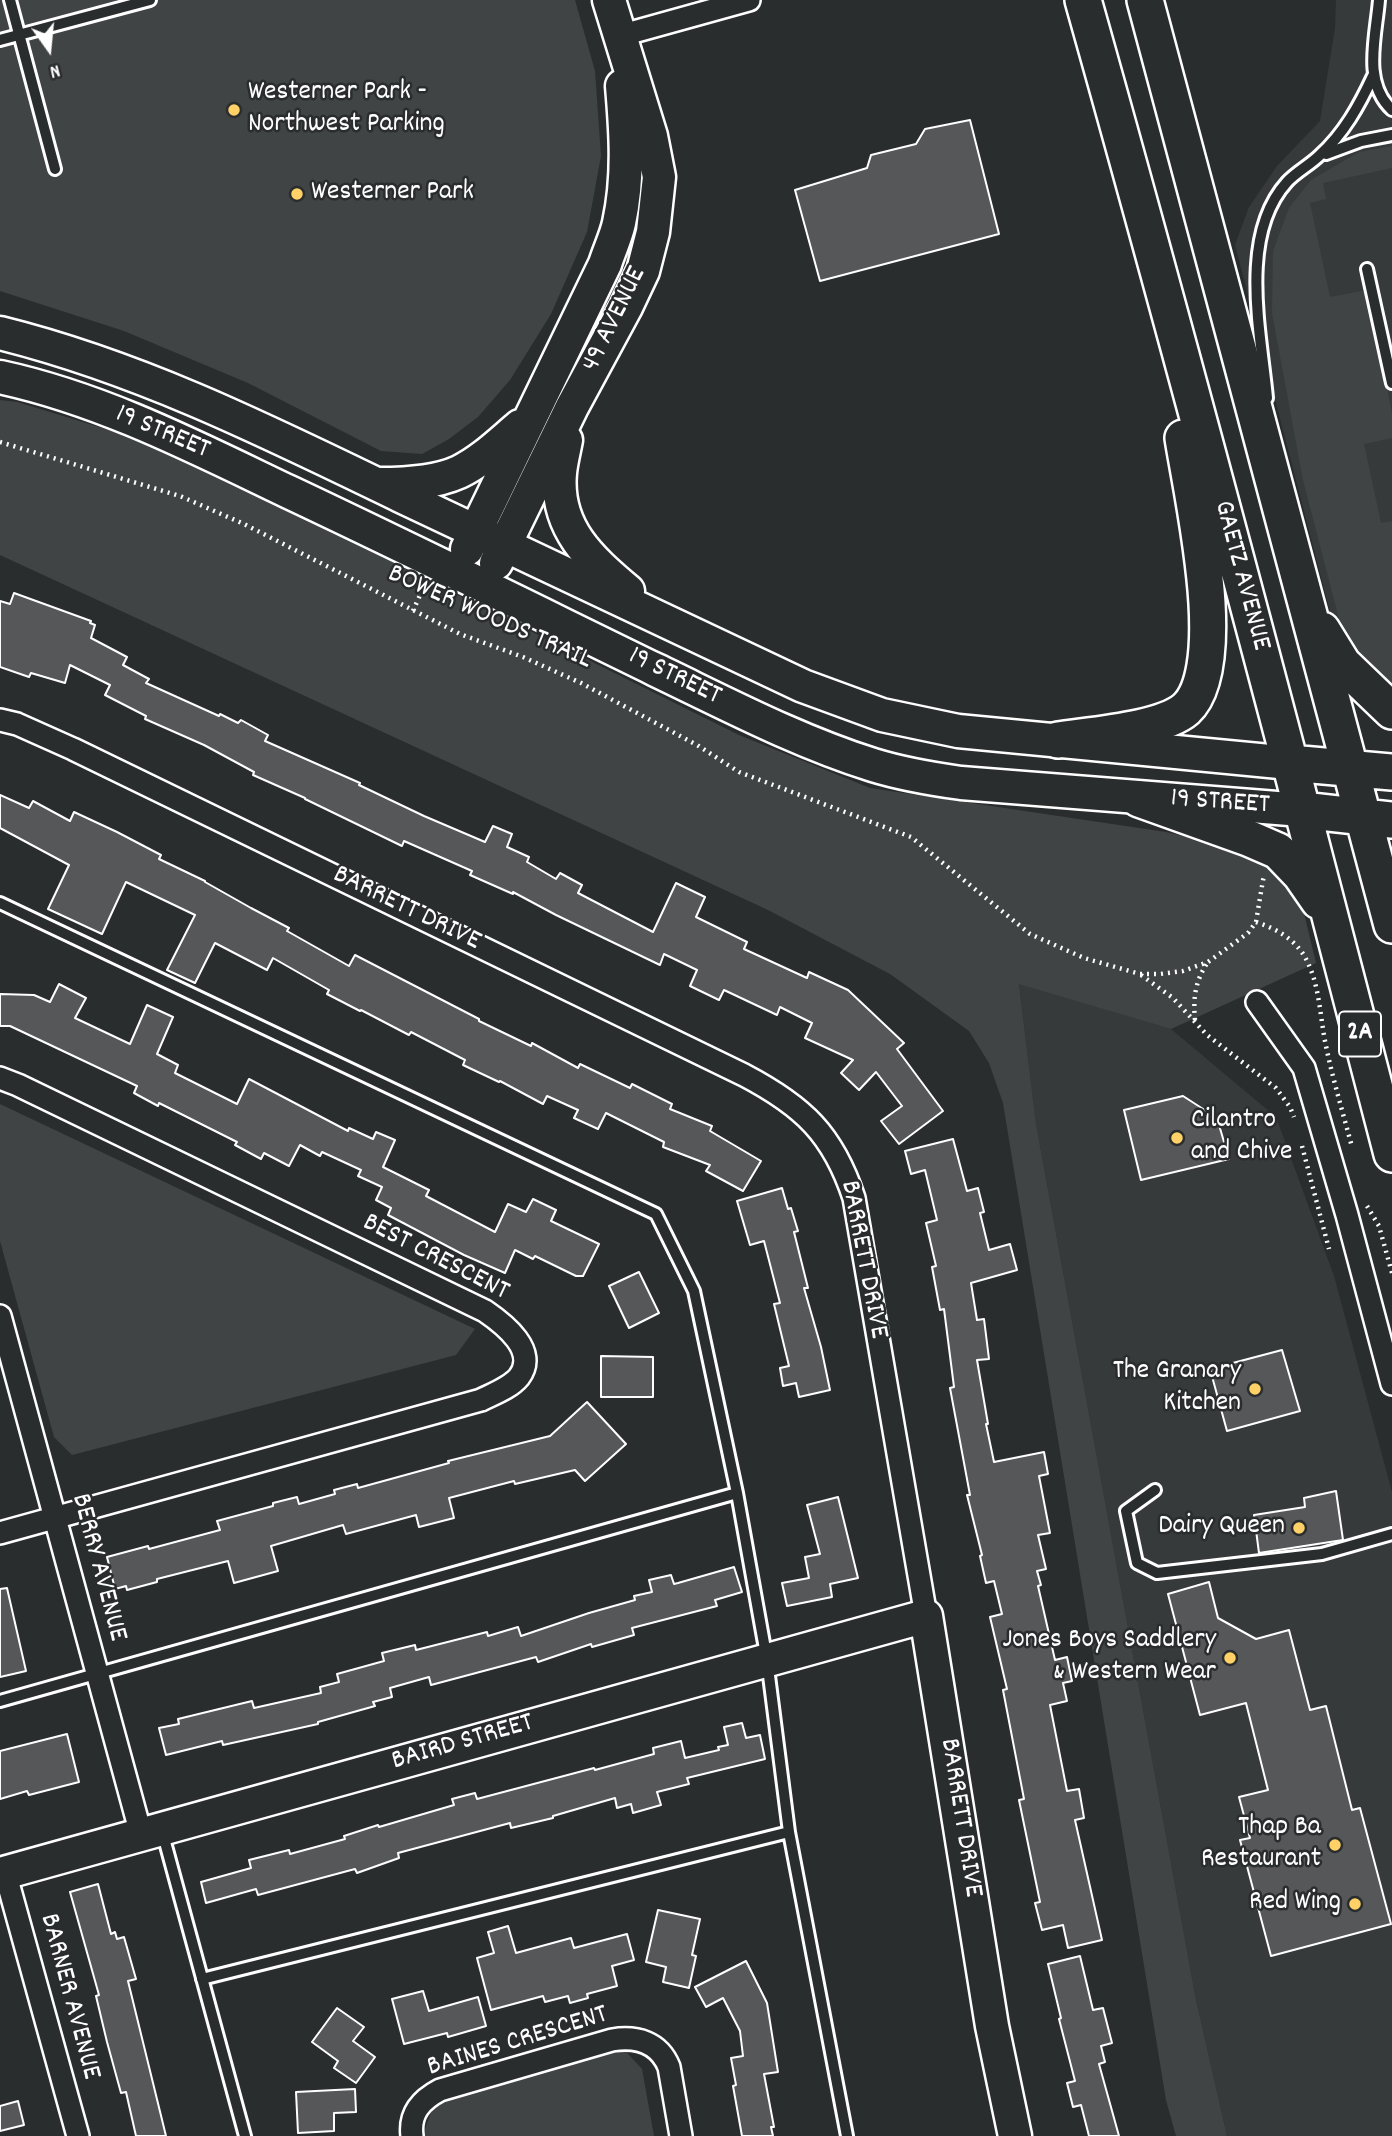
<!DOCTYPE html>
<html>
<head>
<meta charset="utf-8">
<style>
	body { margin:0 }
	#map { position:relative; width:1392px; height:2136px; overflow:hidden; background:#2a2d2e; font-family:Dekko,sans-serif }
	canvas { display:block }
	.north { position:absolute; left:14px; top:14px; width:70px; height:70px; -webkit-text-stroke:5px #2a2d2e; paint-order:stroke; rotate:165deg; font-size:19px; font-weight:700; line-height:28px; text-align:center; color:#fff }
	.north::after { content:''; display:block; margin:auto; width:24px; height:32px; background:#fff; clip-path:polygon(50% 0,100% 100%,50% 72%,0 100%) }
</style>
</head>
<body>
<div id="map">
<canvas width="1392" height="2136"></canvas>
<div class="north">N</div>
</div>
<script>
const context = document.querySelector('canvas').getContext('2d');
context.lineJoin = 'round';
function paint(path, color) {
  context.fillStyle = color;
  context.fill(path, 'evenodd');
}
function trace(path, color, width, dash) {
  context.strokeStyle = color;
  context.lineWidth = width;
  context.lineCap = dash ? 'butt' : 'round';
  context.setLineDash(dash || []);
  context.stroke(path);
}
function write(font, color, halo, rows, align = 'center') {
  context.font = font + ' Dekko,sans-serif';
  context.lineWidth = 5;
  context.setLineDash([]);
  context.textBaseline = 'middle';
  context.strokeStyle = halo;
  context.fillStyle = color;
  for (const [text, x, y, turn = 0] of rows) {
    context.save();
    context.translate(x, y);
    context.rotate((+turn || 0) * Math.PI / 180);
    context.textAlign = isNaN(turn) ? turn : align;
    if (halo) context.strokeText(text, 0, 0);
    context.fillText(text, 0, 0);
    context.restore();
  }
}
const built = new Path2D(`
	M1336 0H1392V701L1333 623 1235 245 1249 207 1277 166 1320 121 1335 28Z
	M1019 983 1171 1029 1276 1117 1334 1276 1392 1492V2136H1227L1196 2000 1036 1124Z`);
const green = new Path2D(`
	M0 0H575L595 71 601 156 587 232 551 314 510 380 478 417 449 439 422 454 381 451 248 383 124 331 0 291Z
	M1392 146V168L1323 183 1326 199 1310 203 1330 297 1367 290 1392 413V438L1364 444 1381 523 1392 521V691L1371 671 1339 619 1303 480 1272 313 1273 251 1289 208 1311 180 1359 152Z
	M0 400 17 402 132 437 177 455 739 735 870 788 1166 832 1261 853 1303 909 1316 963 1171 1029 1019 984 1036 1124 1196 2000 1227 2136H1176L1166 2100 1003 1103 989 1063 969 1031 890 974 768 910 0 555Z
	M0 1104 475 1329 456 1355 72 1455 54 1437 0 1241Z
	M617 2042 642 2069 654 2136H425L424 2132 436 2098Z`);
const building = new Path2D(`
	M970 120 999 234 820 281 795 190 867 168 871 155 916 144 925 129Z
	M14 593 91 621 90 623 95 625 91 638 127 657 123 665 149 679 146 683 219 716 220 714 238 723 241 720 268 735 265 741 360 783 359 785 424 816 485 842 493 826 512 834 507 847 529 857 527 862 556 879 560 873 582 885 578 893 653 932 676 883 705 897 696 917 747 942 744 949 807 978 809 972 848 990 904 1043 897 1049 943 1111 899 1144 881 1121 902 1106 876 1072 859 1090 841 1073 853 1060 805 1038 812 1023 780 1007 777 1015 724 990 719 1000 690 986 697 970 664 954 660 965 556 915 513 892V894L470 875 472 871 404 841 402 846 305 799V798L253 775 254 772 204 745 145 719 146 716 105 695 110 685 70 665 65 683 31 673 29 677 0 667V601L10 604Z
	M0 795 29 808 33 801 70 821 74 812 117 832 161 855 159 859 205 881V882L251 908 289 928 287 931 349 966 355 955 479 1019V1021L531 1046 532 1043 578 1068 580 1064 630 1088 632 1084 672 1104 670 1109 712 1126 710 1131 761 1161 743 1191 706 1171 710 1165 663 1147 664 1142 606 1113 598 1129 574 1118 578 1110 547 1096 543 1104 500 1081 499 1082 463 1065 465 1060 411 1032 409 1035 361 1010 360 1011 327 994 329 990 273 958 267 970 215 943 195 983 167 970 195 915 126 882 102 934 48 909 69 865 0 828Z
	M59 984 86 998 75 1018 130 1044 147 1005 173 1017 157 1054 178 1065 175 1073 237 1104 249 1079 348 1131 349 1128 373 1139 376 1132 395 1140 383 1167 429 1190 426 1196 495 1232 508 1204 526 1212 533 1199 556 1210 551 1221 599 1244 583 1276H576L535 1256 533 1259 515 1250 505 1273 464 1255 388 1215 391 1208 376 1200 382 1187 358 1176 361 1170 322 1152 320 1156 300 1145 289 1166 264 1153 261 1159 235 1145 237 1142 159 1103 158 1106 134 1093 137 1086 10 1026H0V994L34 995 50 1002Z
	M1183 1096 1217 1118 1229 1159 1141 1180 1124 1110Z
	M953 1139 967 1191 978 1188 984 1212 980 1213 989 1250 1010 1244 1017 1270 971 1283 977 1320 984 1319 989 1359 977 1360 988 1424H986L994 1462 1044 1452 1048 1474 1039 1476 1050 1533 1038 1535 1046 1569 1037 1571 1041 1585 1038 1586 1055 1660 1067 1657 1072 1681 1063 1683 1067 1701 1050 1705 1067 1791 1079 1789 1084 1818 1075 1820 1102 1940 1068 1948 1063 1925 1042 1930 1035 1903 1040 1902 1019 1800 1024 1799 1003 1690 1007 1689 990 1617 1002 1614 994 1581 986 1583 980 1556 982 1555 967 1495H970L950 1388 954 1387 944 1309 940 1310 932 1267 936 1266 926 1223 937 1220 925 1170 911 1174 905 1151Z
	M782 1188 788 1209 791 1208 798 1231 794 1232 808 1288H804L821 1347 830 1390 799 1397 796 1383 783 1386 780 1368 789 1366 774 1304 780 1303 764 1241 750 1245 737 1201Z
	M639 1272 659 1313 629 1328 609 1286Z
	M1282 1350 1300 1411 1227 1431 1210 1369Z
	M601 1356 653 1357V1397H601Z
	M587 1402 626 1444 585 1481 575 1470 515 1484 514 1481 449 1498 454 1518 419 1527 416 1515 346 1534 343 1525 271 1546 278 1571 234 1583 228 1561 157 1579V1582L127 1590 126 1586 115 1589 107 1557 148 1546 149 1549 220 1530 217 1521 273 1506V1503L297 1497 299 1504 335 1494 334 1490 357 1484 358 1488 449 1463 448 1461 550 1436Z
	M1336 1491 1343 1540 1259 1553 1254 1515 1305 1507 1304 1498Z
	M838 1497 858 1578 830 1584 832 1597 787 1606 782 1583 809 1578 805 1557 820 1554 807 1505Z
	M734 1567 742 1592 715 1600 717 1606 632 1628 634 1635 592 1647 591 1644 538 1662 536 1657 431 1685 429 1677 390 1688 392 1697 373 1702 375 1706 318 1722V1724L223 1745 222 1741 166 1755 159 1728 179 1724 178 1719 252 1701 254 1708 321 1693 320 1687 339 1682 337 1674 384 1661 382 1653 415 1645 416 1650 487 1632 488 1636 518 1627 521 1636 589 1613 635 1600 634 1596 652 1592 649 1580 671 1575 674 1584 678 1583Z
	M1209 1582 1218 1618 1256 1639 1289 1630 1310 1710 1326 1706 1352 1810 1360 1808 1391 1924 1271 1956 1240 1840 1250 1838 1239 1797 1268 1790 1246 1703 1200 1715 1168 1594Z
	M7 1588 26 1671 0 1677V1589Z
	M742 1723 746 1738 760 1735 765 1759 687 1778 689 1784 657 1792 661 1805 633 1813 631 1804 617 1808 615 1798 553 1816V1818L511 1828 510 1823 398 1853 399 1858 357 1873 355 1869 258 1895 256 1889 206 1903 201 1882 251 1868 249 1860 289 1850 290 1854 345 1839 344 1836 378 1825 379 1827 454 1805 452 1799 475 1793 477 1799 594 1768 595 1770 654 1754 653 1748 681 1741 685 1758 719 1750 718 1747 728 1745 724 1727Z
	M67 1734 79 1782 29 1795 27 1791 0 1799V1751Z
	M98 1884 111 1934 115 1932 117 1939 124 1937 136 1979 128 1981 166 2136H136L126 2092 121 2093 107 2042 96 1996 99 1995 70 1892Z
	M658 1910 700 1919 692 1955 696 1956 689 1988 663 1982 666 1967 646 1962Z
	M508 1926 516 1953 571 1938 574 1948 627 1934 634 1960 612 1966 617 1986 587 1994 588 1998 570 2003 568 1996 545 2002 543 1996 491 2010 477 1958 494 1953 488 1932Z
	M1080 1956 1093 2010 1103 2008 1112 2043 1101 2046 1105 2062 1099 2064 1119 2136H1089L1081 2105 1073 2107 1067 2083 1075 2081 1059 2019 1061 2018 1048 1964Z
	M746 1961 767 2003 778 2072 764 2074 774 2127H771L773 2136H742L733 2086 736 2085 731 2058 743 2056 740 2031 723 1998 706 2007 695 1987Z
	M423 1991 429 2011 478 1997 486 2026 448 2037 447 2033 404 2044 392 1999Z
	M337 2008 364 2027 353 2041 375 2057 356 2083 334 2068 338 2061 312 2042Z
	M355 2089 356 2112 334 2113V2131L298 2133 296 2092Z
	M18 2101 24 2125 0 2131V2106Z`);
const path = new Path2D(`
	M0 442 180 496 244 524 460 634 523 657 581 683 697 745 739 772 911 837 1030 934 1084 958 1140 974H1160L1183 971 1208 962 1248 933 1256 922 1263 880 1265 875
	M413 611 424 586
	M1256 922C1277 929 1297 940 1307 961 1320 987 1320 1018 1326 1046 1333 1080 1343 1113 1352 1147
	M1141 975 1173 998 1207 1035 1276 1088 1290 1107 1294 1117
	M1195 1020C1193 998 1195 981 1208 962
	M1302 1146 1329 1249
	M1367 1206 1379 1226 1392 1273`);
const lane = new Path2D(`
	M10 0 55 169
	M1379 0C1376 37 1362 82 1392 110
	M0 40 150 0
	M1326 154 1361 141 1392 135
	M1367 269 1392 383
	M1267 398C1261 333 1238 236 1287 182 1296 172 1310 165 1320 155 1344 133 1359 106 1373 76
	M0 903 656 1214 694 1291 737 1493 767 1660 789 1832 847 2136
	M1155 1490 1126 1511 1137 1563 1157 1573 1322 1554 1392 1534
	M0 1701 737 1493
	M162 1831 245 2136
	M202 1979 789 1832`);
const street = new Path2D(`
	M619 36 749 0
	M0 720 17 724 73 749 744 1075C803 1106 833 1134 854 1198L926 1616
	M1257 1002 1304 1068 1347 1215 1392 1384
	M0 1078 18 1085 485 1311C504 1324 539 1351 519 1377 510 1388 493 1394 481 1400L0 1533
	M0 1316 141 1834
	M5 1872 78 2136
	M412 2136C409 2113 421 2100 440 2090L612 2040C637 2036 659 2042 669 2067L681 2136`);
const secondary = new Path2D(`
	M0 333C141 368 271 433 401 496 535 559 669 623 803 686L882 715 958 731 1290 763
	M0 377C102 399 195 447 289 492 412 550 533 610 656 670 727 704 797 741 873 765 902 774 932 779 961 783L1302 810
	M566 440C564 451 561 462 560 473 555 528 590 559 628 591
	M379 484C404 484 435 483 459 472 482 461 501 442 520 426
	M467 549 605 264C609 251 616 237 619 223 629 177 626 133 622 86
	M496 563 572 407 626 307 643 271 653 232 659 177 651 136 609 0
	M0 1874 926 1616 992 2026 1015 2136`);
const primary = new Path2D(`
	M1083 0C1154 252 1222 505 1289 759 1324 890 1357 1022 1392 1154
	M1145 0 1392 925
	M1322 630 1343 664 1392 711
	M1058 740C1090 735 1162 730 1186 709 1232 667 1192 496 1183 438
	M1290 763 1392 772
	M1139 799 1248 838 1278 851 1301 875 1319 901
	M1302 810 1392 820`);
const markers = [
	[234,110,7,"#ffd166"],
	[297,194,7,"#ffd166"],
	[1177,1138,7,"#ffd166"],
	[1255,1389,7,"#ffd166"],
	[1299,1528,7,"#ffd166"],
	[1230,1658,7,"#ffd166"],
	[1335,1845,7,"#ffd166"],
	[1355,1904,7,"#ffd166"]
];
const shields = [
	[1360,1034,42]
];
const shieldNames = [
	["2A",1360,1034]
];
const poiNames = [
	["Westerner Park -",248,94,"left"],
	["Northwest Parking",248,126,"left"],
	["Westerner Park",311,194,"left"],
	["Cilantro",1191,1122,"left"],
	["and Chive",1191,1154,"left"],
	["The Granary",1241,1373],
	["Kitchen",1241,1405],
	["Dairy Queen",1285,1528],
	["Jones Boys Saddlery",1216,1642],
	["& Western Wear",1216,1674],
	["Thap Ba",1321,1829],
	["Restaurant",1321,1861],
	["Red Wing",1341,1904]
];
const streetNames = [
	["49 AVENUE",616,320,-64],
	["19 STREET",162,434,23],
	["GAETZ AVENUE",1240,576,75],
	["BOWER WOODS TRAIL",489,619,24],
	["19 STREET",674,678,26],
	["19 STREET",1220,804,4],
	["BARRETT DRIVE",406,910,26],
	["BEST CRESCENT",435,1259,27],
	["BARRETT DRIVE",862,1260,79],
	["BERRY AVENUE",97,1568,75],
	["BAIRD STREET",463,1744,-16],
	["BARRETT DRIVE",959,1818,81],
	["BARNER AVENUE",68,1997,75],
	["BAINES CRESCENT",518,2043,-17]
];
paint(built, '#373a3b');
paint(green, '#414445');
paint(building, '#555758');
trace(building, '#fff', 2);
trace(lane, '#fff', 16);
trace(street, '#fff', 26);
trace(secondary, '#fff', 37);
trace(primary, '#fff', 40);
trace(path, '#fff', 4.5, [2, 5]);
trace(lane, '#2a2d2e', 10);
trace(street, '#2a2d2e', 21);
trace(secondary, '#2a2d2e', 32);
trace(primary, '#2a2d2e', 35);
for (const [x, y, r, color] of markers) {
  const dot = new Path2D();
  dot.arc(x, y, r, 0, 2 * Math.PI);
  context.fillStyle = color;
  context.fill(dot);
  trace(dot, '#2a2d2e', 2.5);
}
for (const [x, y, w] of shields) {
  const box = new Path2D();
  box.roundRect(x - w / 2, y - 22.5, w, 45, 5);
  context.fillStyle = '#2a2d2e';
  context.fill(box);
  trace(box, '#fff', 2);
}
write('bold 26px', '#fff', null, shieldNames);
write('28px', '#fff', '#2a2d2e', poiNames, 'right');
write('28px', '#fff', '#2a2d2e', streetNames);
</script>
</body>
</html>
